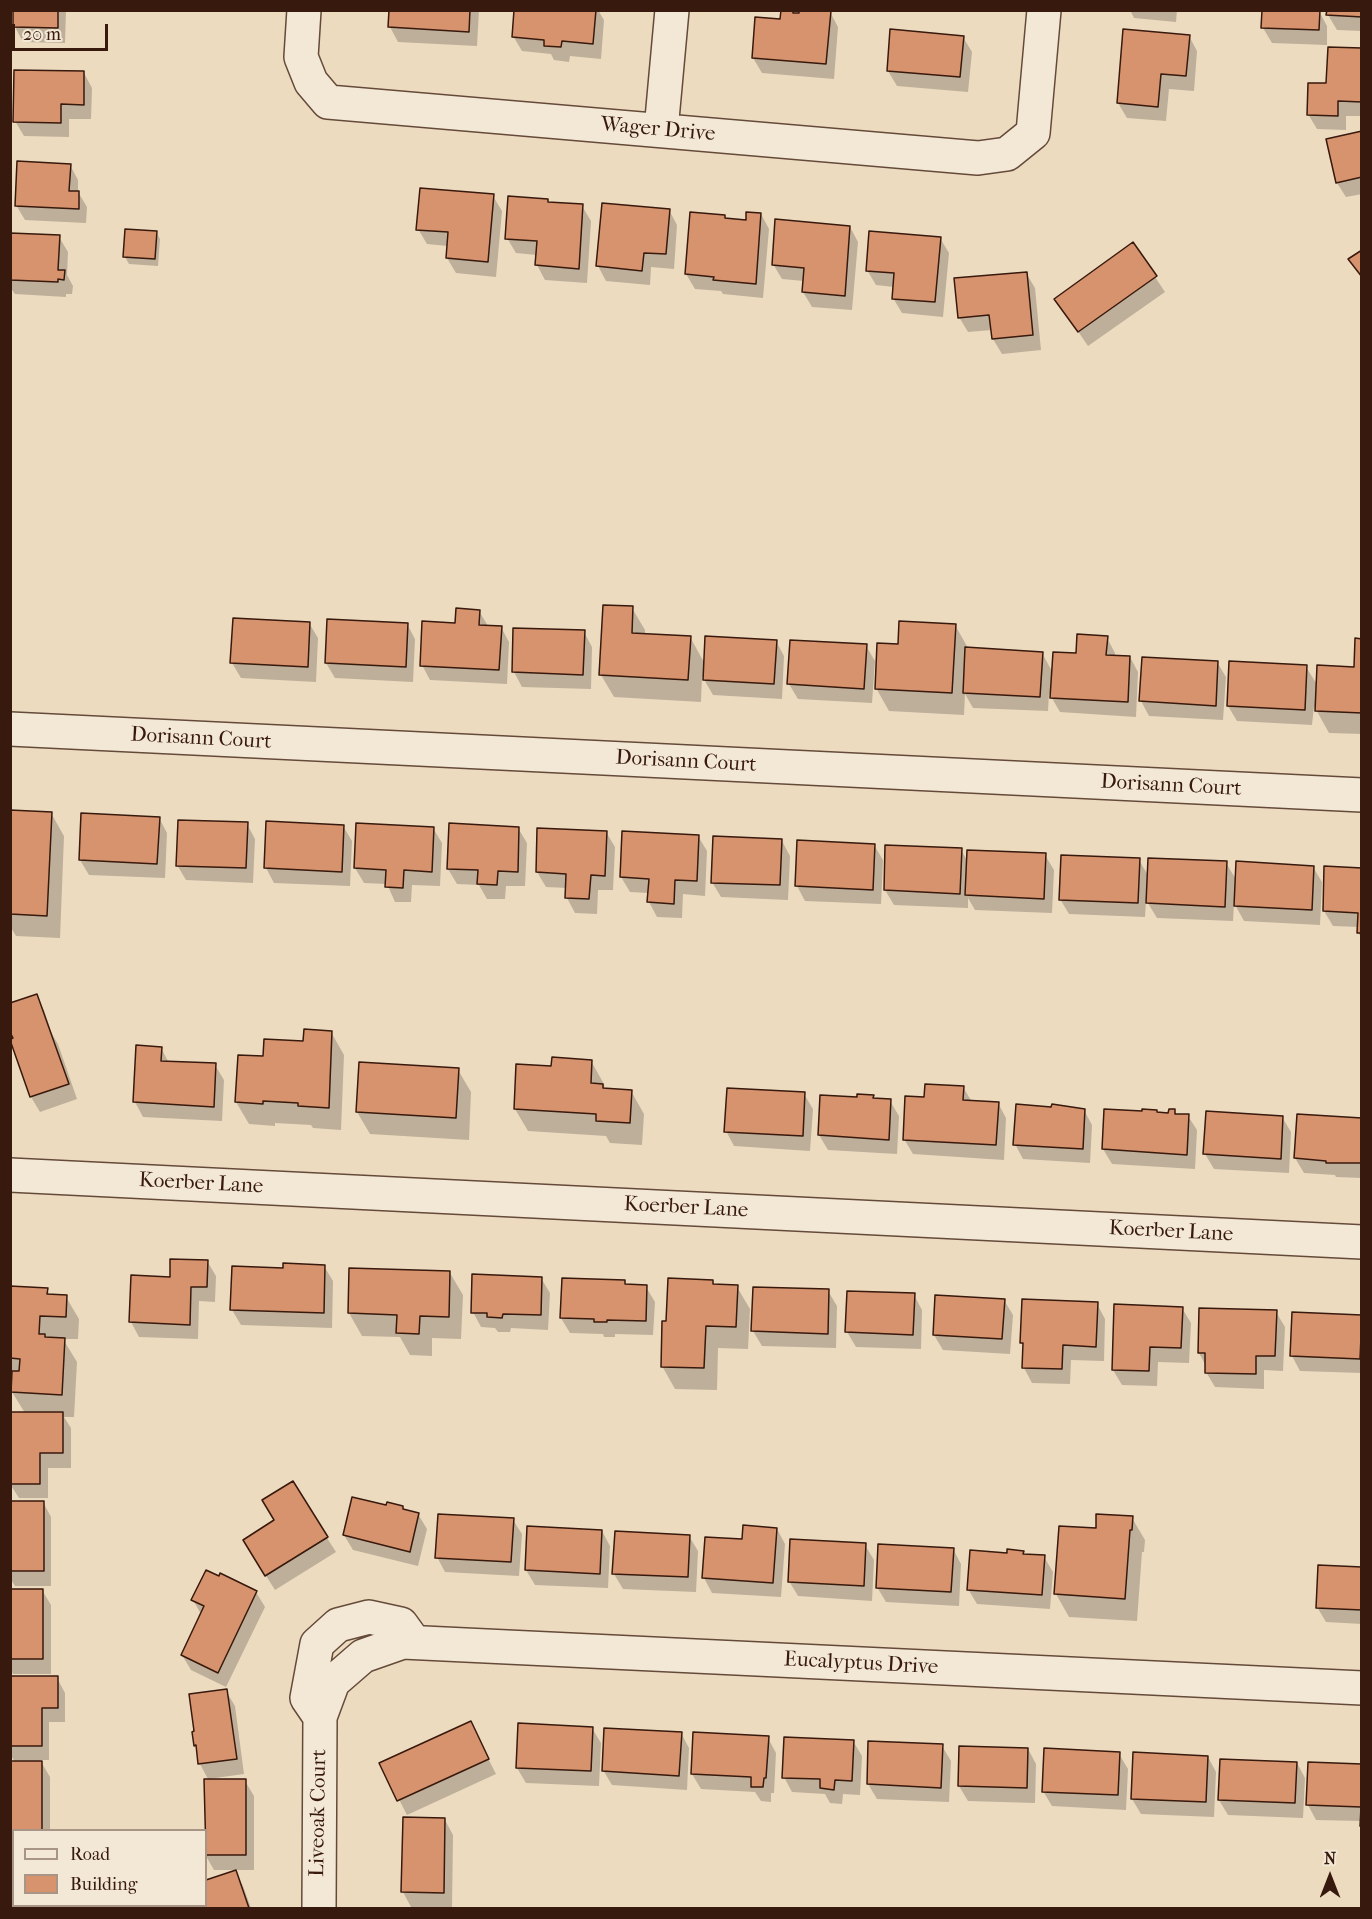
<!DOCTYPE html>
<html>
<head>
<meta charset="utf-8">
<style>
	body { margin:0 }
	#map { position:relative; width:1372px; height:1919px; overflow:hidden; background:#eddbc0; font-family:"IM FELL French Canon",serif }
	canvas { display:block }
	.frame { position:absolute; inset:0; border:12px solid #38190d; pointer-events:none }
	.legend { position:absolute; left:12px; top:1829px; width:195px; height:78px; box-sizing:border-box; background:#f3e8d6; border:2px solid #a89586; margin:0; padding:8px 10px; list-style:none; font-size:18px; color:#38190d }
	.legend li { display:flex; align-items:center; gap:12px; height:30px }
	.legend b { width:30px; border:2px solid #a89586 }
	.north { position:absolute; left:1300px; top:1847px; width:60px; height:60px; -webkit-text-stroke:4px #f3e8d6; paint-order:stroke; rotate:0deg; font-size:16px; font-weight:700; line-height:24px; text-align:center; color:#38190d }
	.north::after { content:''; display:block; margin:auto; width:21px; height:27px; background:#38190d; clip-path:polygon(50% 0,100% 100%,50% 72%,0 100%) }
	.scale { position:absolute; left:12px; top:24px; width:96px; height:27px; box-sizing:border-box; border:3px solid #38190d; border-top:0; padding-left:8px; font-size:18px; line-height:21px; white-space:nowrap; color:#38190d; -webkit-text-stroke:4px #f3e8d6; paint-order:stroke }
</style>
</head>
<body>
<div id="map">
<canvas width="1372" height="1919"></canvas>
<div class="frame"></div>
<ul class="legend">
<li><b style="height:8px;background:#f3e8d6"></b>Road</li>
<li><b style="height:16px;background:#d6936d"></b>Building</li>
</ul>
<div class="north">N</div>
<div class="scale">20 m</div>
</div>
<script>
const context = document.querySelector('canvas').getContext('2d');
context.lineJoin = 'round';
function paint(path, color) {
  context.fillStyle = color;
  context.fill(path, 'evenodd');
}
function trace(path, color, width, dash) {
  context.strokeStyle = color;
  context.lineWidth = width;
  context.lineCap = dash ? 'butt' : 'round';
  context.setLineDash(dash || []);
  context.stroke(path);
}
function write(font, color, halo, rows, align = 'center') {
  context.font = font + ' "IM FELL French Canon",serif';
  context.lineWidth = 4.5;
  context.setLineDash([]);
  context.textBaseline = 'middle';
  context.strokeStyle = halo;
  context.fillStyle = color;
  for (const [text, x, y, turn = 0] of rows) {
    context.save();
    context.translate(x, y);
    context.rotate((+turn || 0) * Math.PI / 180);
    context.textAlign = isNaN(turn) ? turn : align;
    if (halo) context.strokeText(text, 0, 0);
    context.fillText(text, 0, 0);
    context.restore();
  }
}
const shadow = new Path2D(`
	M15 10H66L65 43 23 42 15 27Z
	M391 10H479L477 46 398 42 390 27Z
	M515 10H598L604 20 601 59 570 56 569 62 554 60 551 54 522 51 513 36Z
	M1130 10H1177L1176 22 1134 18Z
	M1362 10V31L1337 30 1328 15Z
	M1319 11 1327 26V45L1272 43 1263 28Z
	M792 12 794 14 830 12 838 27 834 79 762 73 753 58 782 21Z
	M1189 36 1197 51 1194 91 1169 89 1166 121 1127 118 1118 103Z
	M963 37 972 52 968 92 897 86 888 71Z
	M1362 50V116H1346V130L1317 129 1308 114 1327 85Z
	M84 73 92 88 91 119H69V137L24 136 15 121Z
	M1362 132V194L1346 197 1337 183Z
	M70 165 78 180V192L87 207 86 223 25 220 16 205Z
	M493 196 502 211 496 277 456 273 447 258 448 246 427 244 418 229Z
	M547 201 549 204 582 206 591 221 587 283 545 280 537 265V255L516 253 507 238Z
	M669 210 677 225 674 269 651 267 650 285 606 281 598 266Z
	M761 214 769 229 763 298 723 294 721 291 695 289 686 274 726 220 747 222Z
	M850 227 858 242 852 310 812 307 803 292 804 281 782 279 773 264Z
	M156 232 160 239 158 266 129 264 125 257Z
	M10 234 59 237 68 252 67 275 73 286 72 294H66V297L15 294 10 287Z
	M940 238 949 253 943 317 902 313 893 298 894 287 876 285 867 270Z
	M1133 244 1165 292 1088 346 1056 299Z
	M1026 273 1035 288 1041 350 1002 354 993 339 992 330 968 332 959 317Z
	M632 608 645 630V635L690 637 705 664 776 641 784 656 782 699 713 695 702 676 701 702 614 697 601 675Z
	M479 611 488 626 501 627 509 642 507 684 430 680 422 665 457 625Z
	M309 623 318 638 316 682 241 678 232 663Z
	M407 624 415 639 413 682 335 678 326 663Z
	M955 625 968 648 1042 653 1053 673 1077 655 1107 638 1115 653V657H1130L1138 672 1136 717 1060 712 1049 693 1048 711 973 708 965 694 964 715 889 711 876 688 899 646Z
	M584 632 592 647 591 689 522 687 514 672Z
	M1362 640V734L1329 733 1314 706 1312 725 1237 721 1228 706 1306 667 1318 686 1355 669Z
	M866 646 875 661 872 703 798 699 789 684Z
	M1143 659 1217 662 1226 677 1223 720 1149 716 1141 701Z
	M10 811 51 813 64 836 60 938 16 936 10 926Z
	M159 818 167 833 165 878 89 875 80 860Z
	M247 824 255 839 253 883 186 880 177 865Z
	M343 826 352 841 350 886 274 883 266 868Z
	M433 828 442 843 440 886 412 885 411 902H395L387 884 364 883 355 868Z
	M518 828 527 843 525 886H506L505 899H487L479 885 457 884 448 869Z
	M539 829 606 832 615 847 613 890H598L597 914 575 913 567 898V888L546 887 537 872Z
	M698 836 707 851 705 896 683 894 682 918 657 917 649 902V893L630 892 621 877Z
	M782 841 790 856 788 900 721 897 712 882Z
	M874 845 883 860 881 904 805 901 797 886Z
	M961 850 968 862 1045 855 1054 870 1052 913 975 910 968 898V908L894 905 885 890Z
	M1139 860 1149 877 1226 863 1237 881 1313 867 1322 882 1320 925 1244 921 1234 903 1233 921 1157 918 1146 900 1145 917 1069 914 1060 899Z
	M1362 869V938L1358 933 1359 927 1333 926 1324 911Z
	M36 996 44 1010 52 1034 58 1044 77 1099 40 1112 31 1097 12 1040 15 1039Z
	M331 1032 344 1055 341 1130 313 1128 311 1125 275 1123V1126L249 1124 236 1102 264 1058Z
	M161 1048 169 1063 215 1065 224 1080 222 1121 143 1117 135 1102Z
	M591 1061 604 1084 605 1090 631 1091 644 1114 642 1145 610 1143 606 1136 528 1131 515 1109 553 1068Z
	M458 1070 471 1092 469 1140 370 1134 357 1112Z
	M963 1087 972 1102 998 1103 1006 1118 1004 1160 913 1154 904 1139Z
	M804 1094 813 1109 810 1151 734 1146 726 1131Z
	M873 1097 874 1100 890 1101 899 1116 897 1154 828 1150 819 1135Z
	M1084 1110 1092 1125 1090 1163 1023 1159 1015 1144Z
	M1174 1110 1177 1115 1188 1116 1197 1130 1195 1169 1112 1164 1103 1149 1170 1115Z
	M1282 1117 1291 1132 1289 1173 1214 1169 1205 1154Z
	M1362 1119V1178L1336 1177 1335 1175 1304 1173 1295 1158Z
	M207 1261 216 1276 215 1302 199 1301 198 1339 139 1337 131 1322 172 1278Z
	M324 1266 333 1281 332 1328 241 1325 232 1310 284 1269Z
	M450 1273 463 1295 461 1339 432 1338V1356L410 1355 400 1337 362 1336 349 1313Z
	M541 1278 550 1293 548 1330 511 1328 510 1332H498L495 1328 481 1327 473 1312Z
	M624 1281 626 1286 646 1287 655 1302 653 1335 615 1334V1337H604L603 1334 570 1333 561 1318Z
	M712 1281 715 1286 737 1287 750 1309 748 1349 718 1348 717 1390 675 1389 662 1366Z
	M10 1288 47 1290 51 1296 66 1297 79 1319 78 1339H63L77 1362 74 1417H64L71 1428V1468H48V1498H19L10 1484 25 1413 12 1392 13 1380 10 1379Z
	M828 1291 837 1306 836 1348 762 1346 753 1331Z
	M914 1295 922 1310 921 1349 856 1347 847 1332Z
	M1004 1300 1013 1315 1010 1354 943 1350 934 1335Z
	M1097 1304 1105 1319 1104 1361 1071 1360 1070 1384 1032 1383 1024 1368V1347L1022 1342Z
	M1182 1308 1191 1323 1189 1363 1158 1362 1157 1386 1122 1385 1113 1370Z
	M1201 1309 1276 1312 1285 1327 1283 1371 1264 1370V1389L1215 1387 1206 1372V1366L1199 1353Z
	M1361 1316 1362 1373 1300 1371 1292 1356Z
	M10 1502H43L51 1517V1586H15L10 1578Z
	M387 1507 402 1508 404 1511 418 1514 427 1529 418 1566 353 1550 344 1535Z
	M1132 1518 1145 1540 1144 1552H1142L1137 1621 1069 1617 1056 1594 1060 1527 1097 1530Z
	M513 1520 522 1534 519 1576 445 1572 437 1557Z
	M276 1521 327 1538 336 1552 275 1590 253 1555Z
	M777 1529 785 1544 781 1597 712 1593 704 1578 743 1541Z
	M602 1531 610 1546 608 1588 535 1585 526 1570Z
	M689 1536 698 1551 696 1592 623 1589 614 1574Z
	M865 1545 874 1560 872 1601 798 1596 789 1581Z
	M953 1549 961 1564 959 1606 886 1602 877 1587Z
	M1023 1552 1025 1556 1044 1557 1053 1572 1050 1609 977 1604 968 1589 1008 1554Z
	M1362 1568V1624L1326 1622 1317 1607Z
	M10 1590H42L51 1605V1674H13L10 1669Z
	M256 1592 265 1607 226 1687 191 1670 182 1655 201 1614 193 1600Z
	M10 1678H57L65 1693V1722H49V1760H40L50 1777V1830H14V1906H46V1908H10V1762H15L10 1754Z
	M226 1691 235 1706 244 1774 208 1779 200 1764 198 1750 195 1745Z
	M470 1723 496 1774 407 1815 381 1764Z
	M592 1728 601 1743 599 1786 526 1783 517 1768Z
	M681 1733 689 1748 687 1790 612 1785 603 1770Z
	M768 1738 776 1753 774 1793H771V1802L761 1801 755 1792 701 1789 692 1774Z
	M853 1741 862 1756 860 1795 843 1794 842 1804 830 1803 825 1794 792 1792 784 1777Z
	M942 1746 951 1761 949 1802 877 1799 868 1784Z
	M1028 1749 1036 1764 1035 1803 968 1801 959 1786Z
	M1119 1754 1128 1769 1126 1810 1052 1806 1043 1791Z
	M1208 1757 1216 1772 1214 1817 1141 1814 1132 1799Z
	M1297 1763 1305 1778 1303 1818 1228 1815 1219 1800Z
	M1362 1766 1361 1821 1316 1820 1308 1805Z
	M205 1781H245L254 1796V1870H214L206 1856Z
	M445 1820 453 1835 452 1908 411 1907 403 1892Z
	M235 1872 243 1886 251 1908H170L169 1906H206V1882Z`);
const building = new Path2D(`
	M13 10H58V28L13 27Z
	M389 10H470L469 32 388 27Z
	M514 10H596L593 44 562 41 561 47 544 46V40L512 37Z
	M781 10H793V13H799V10L831 11 826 64 752 58 755 17 780 19Z
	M1262 10H1320L1319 30 1261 28Z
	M1327 10H1362V17L1326 15Z
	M890 29 964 36 960 77 887 71Z
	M1123 29 1190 35 1186 76 1161 74 1158 107 1117 103Z
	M1328 47 1362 48V102L1338 101V116L1307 115 1308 83H1326Z
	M14 70 84 71V105L61 104V123L13 122Z
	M1362 131V177L1336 183 1326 139Z
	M17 161 71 164 69 191H79V209L15 206Z
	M420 188 494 194 488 262 446 258 448 232 416 230Z
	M508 196 548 199V202L583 204 579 269 535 265 537 241 505 239Z
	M602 203 670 209 666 254 644 253 642 271 596 266Z
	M690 212 725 215V218L746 220V212L761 213 756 284 713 280 714 277 685 274Z
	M775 219 850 226 845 296 802 292 804 268 772 265Z
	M125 229 157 231 155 259 123 257Z
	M869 231 941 237 935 302 892 299 894 273 866 271Z
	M10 233 60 235 58 270H65L64 280 58 279V282L10 280Z
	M1133 242 1157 276 1078 332 1054 299Z
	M1362 250V277L1348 259Z
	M1027 272 1033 335 992 339 989 315 958 318 954 278Z
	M603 605 633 606 632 633 691 636 688 680 599 675Z
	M456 608 480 610 479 625 502 626 499 670 420 666 422 621 455 623Z
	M233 618 310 622 308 667 230 663Z
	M327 619 408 623 406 667 325 663Z
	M899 621 956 624 952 693 875 689 877 643 898 644Z
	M513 628 585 630 583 675 512 672Z
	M1077 634 1108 636 1106 655 1130 656 1128 702 1050 698 1053 652 1076 653Z
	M705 636 777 640 774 684 703 680Z
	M1355 638 1362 639V713L1315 711 1317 665 1354 667Z
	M790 640 867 644 864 689 787 684Z
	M965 647 1043 652 1040 697 963 693Z
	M1142 657 1218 661 1216 706 1139 701Z
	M1229 661 1307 665 1305 710 1227 706Z
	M10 810 52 812 47 916 10 914Z
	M81 813 160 817 157 864 79 860Z
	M178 820 248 822 246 868 176 866Z
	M266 821 344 825 342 872 264 868Z
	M356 823 434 827 432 872 404 870 403 888 385 887 386 870 354 868Z
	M449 823 519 827 518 872 498 871 497 885 477 884 478 870 447 869Z
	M537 828 607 831 605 876 591 875 589 899 565 898 566 874 536 872Z
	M622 831 699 835 697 881 675 880 674 904 647 902 649 879 620 877Z
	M713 836 782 839 780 885 711 883Z
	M797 840 875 844 873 890 795 886Z
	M885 845 962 848 960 894 884 890Z
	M967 850 1046 853 1044 899 965 895Z
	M1061 855 1140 858 1138 903 1059 900Z
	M1148 858 1227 861 1225 907 1146 903Z
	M1236 861 1314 866 1312 910 1234 906Z
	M1324 866 1362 868V933H1357L1358 913 1323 911Z
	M37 994 69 1084 30 1097 10 1040 13 1038 10 1032V1003Z
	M304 1029 332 1031 329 1108 298 1106V1103L263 1101V1104L235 1102 238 1055 263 1056 264 1039 303 1041Z
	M136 1045 162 1047 161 1061 216 1063 214 1107 133 1102Z
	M552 1057 592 1060 591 1083 603 1084V1088L632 1090 630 1123 596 1121V1114L514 1109 516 1064 551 1066Z
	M359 1062 459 1068 456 1118 356 1112Z
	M925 1084 964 1086 963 1100 999 1102 996 1145 903 1140 905 1096 924 1097Z
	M727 1088 805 1092 803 1136 724 1132Z
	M857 1094 874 1095 873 1098 891 1099 889 1140 818 1135 820 1095 857 1097Z
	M1016 1104 1051 1107 1052 1104 1085 1109 1083 1149 1013 1145Z
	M1104 1109 1142 1111V1109L1157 1110V1112L1168 1113 1169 1109H1175V1114H1189L1187 1155 1102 1149Z
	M1206 1111 1283 1116 1281 1159 1203 1154Z
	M1297 1114 1362 1118V1163H1326V1161L1294 1158Z
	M170 1259 208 1260 207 1287H191L190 1325 129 1322 131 1275 170 1277Z
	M283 1263 325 1265 324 1313 230 1310 232 1266 283 1268Z
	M349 1268 450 1271 449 1317 420 1316 419 1334 396 1333 397 1315 348 1313Z
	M472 1274 542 1277 541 1315 503 1314 502 1318 487 1317V1313H471Z
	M562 1278 625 1280V1284L647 1285 646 1321 607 1320V1322H594V1319L560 1318Z
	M668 1278 713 1280V1284L738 1285 736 1327 706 1326 704 1368 661 1367 662 1321H666Z
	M10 1286 48 1288 47 1294 67 1295 66 1317 40 1316 39 1334H45V1337L65 1338 62 1395 11 1392 12 1371H19L20 1359 10 1358Z
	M753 1287 829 1289 828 1334 751 1331Z
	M847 1291 915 1293 913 1335 845 1332Z
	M935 1295 1005 1299 1002 1339 933 1335Z
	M1022 1299 1098 1302 1096 1347 1063 1345 1062 1369 1022 1368 1023 1343H1020Z
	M1114 1304 1183 1307 1181 1348 1150 1347 1149 1371 1112 1370Z
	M1199 1308 1277 1310 1275 1356H1256V1374L1205 1373V1353H1198Z
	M1292 1312 1362 1315 1360 1359 1290 1356Z
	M10 1412H63V1453H40V1484H10Z
	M293 1481 328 1537 265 1576 243 1540 274 1520 262 1500Z
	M352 1497 386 1505 387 1502 403 1506V1509L419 1513 410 1552 343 1535Z
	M10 1501H44V1571H10Z
	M438 1514 514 1518 511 1562 435 1558Z
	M1096 1514 1133 1516 1132 1530H1130L1125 1599 1054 1594 1059 1526 1096 1528Z
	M743 1525 777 1528 773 1583 702 1578 705 1537 742 1539Z
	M527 1526 602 1530 600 1574 525 1570Z
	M615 1531 690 1535 688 1577 612 1574Z
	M790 1539 866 1543 864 1586 788 1582Z
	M878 1544 954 1548 951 1592 876 1588Z
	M1007 1549 1024 1551 1023 1554 1045 1555 1042 1595 967 1590 970 1550 1007 1553Z
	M1318 1565 1362 1567V1610L1316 1608Z
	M206 1570 219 1576 220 1573 257 1591 218 1673 181 1655 204 1606 191 1600Z
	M10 1589H43V1659H10Z
	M10 1676H58V1708H42V1746H10Z
	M227 1689 237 1759 198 1764 196 1745 194 1746 192 1732 194 1731 189 1694Z
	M471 1721 489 1759 397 1801 379 1763Z
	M518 1723 593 1727 591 1771 516 1768Z
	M604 1728 682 1732 679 1776 602 1771Z
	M693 1732 769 1736 766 1778H764L763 1787H751V1777L691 1774Z
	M784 1737 854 1740 852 1781 835 1780 834 1790 820 1788V1779L782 1778Z
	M868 1741 943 1744 941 1788 867 1784Z
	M959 1746 1028 1748 1027 1788 958 1786Z
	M1044 1748 1120 1752 1118 1795 1042 1792Z
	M1133 1752 1208 1756 1206 1802 1131 1799Z
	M1220 1759 1297 1762 1295 1803 1218 1800Z
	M10 1761H42V1830H14V1838H10Z
	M1308 1762 1362 1764V1827L1360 1826 1361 1807 1306 1805Z
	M204 1779H246V1855H206Z
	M403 1817 445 1818 444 1893 401 1892Z
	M10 1853H14V1906H39V1908H10Z
	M236 1870 249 1908H169L168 1906H206V1880Z`);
const minor = new Path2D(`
	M304 10 301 57 311 82 328 102 978 158 1007 154 1033 133 1044 10
	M661 130 672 10
	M10 729 1362 795
	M10 1175 1362 1242
	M320 1717 307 1698 317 1644 338 1625 369 1617 401 1624 414 1642
	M319 1908 320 1717 333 1682 363 1656 403 1642 1362 1688`);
const streetNames = [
	["Wager Drive",658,130,5],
	["Dorisann Court",201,739,3],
	["Dorisann Court",686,762,3],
	["Dorisann Court",1171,786,3],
	["Koerber Lane",201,1184,3],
	["Koerber Lane",686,1208,3],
	["Koerber Lane",1171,1232,3],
	["Eucalyptus Drive",861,1664,3],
	["Liveoak Court",319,1813,-89]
];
paint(shadow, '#0003');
paint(building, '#d6936d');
trace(building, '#38190d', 1.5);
trace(minor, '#654a3a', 36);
trace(minor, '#f3e8d6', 33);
write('21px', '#38190d', '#f3e8d6', streetNames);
</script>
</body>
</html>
